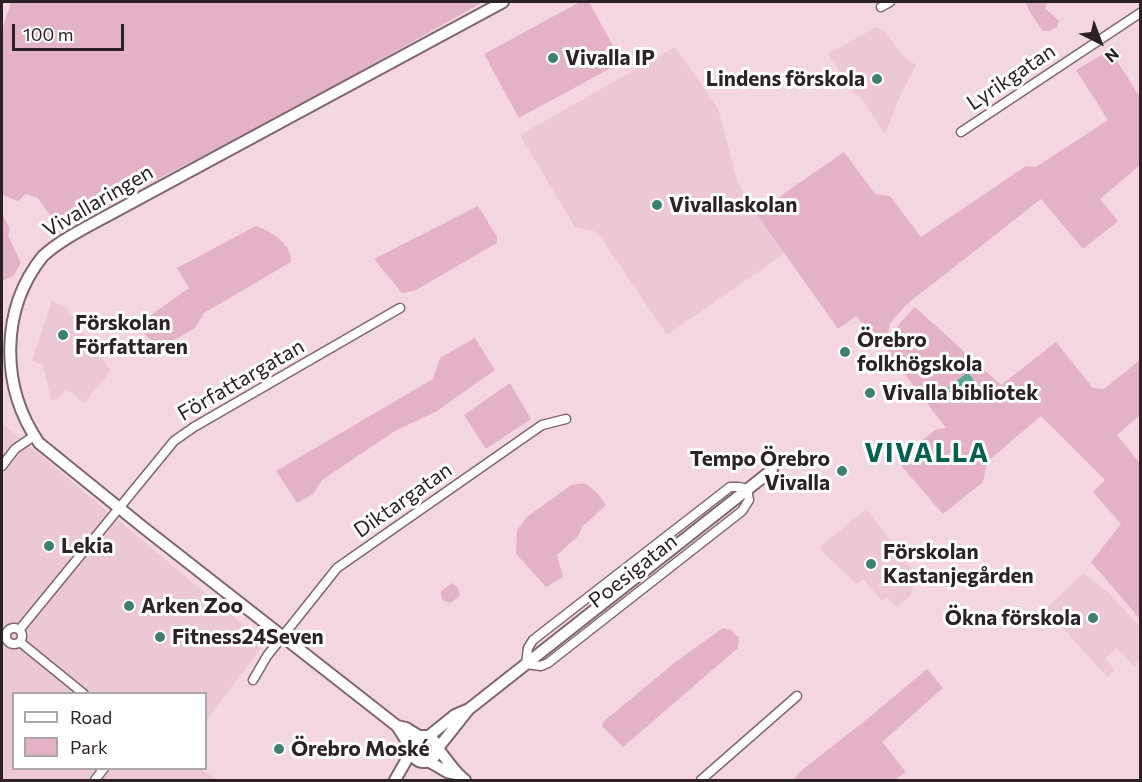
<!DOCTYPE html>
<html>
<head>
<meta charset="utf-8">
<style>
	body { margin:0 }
	#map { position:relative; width:1142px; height:782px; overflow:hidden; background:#f4d6e2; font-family:Commissioner,sans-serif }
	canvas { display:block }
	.frame { position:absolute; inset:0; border:3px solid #2c2126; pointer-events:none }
	.legend { position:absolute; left:12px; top:692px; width:195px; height:78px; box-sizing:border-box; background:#fff; border:2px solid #aba6a8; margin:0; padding:8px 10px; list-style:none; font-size:18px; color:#2c2126 }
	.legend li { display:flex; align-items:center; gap:12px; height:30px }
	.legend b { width:30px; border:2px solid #aba6a8 }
	.north { position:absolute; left:1070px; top:12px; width:60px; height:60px; -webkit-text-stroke:4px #fff; paint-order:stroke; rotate:138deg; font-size:16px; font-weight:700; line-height:24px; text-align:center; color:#2c2126 }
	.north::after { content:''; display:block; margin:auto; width:21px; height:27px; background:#2c2126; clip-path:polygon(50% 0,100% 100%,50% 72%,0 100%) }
	.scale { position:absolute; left:12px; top:24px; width:112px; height:27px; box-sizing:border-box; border:3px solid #2c2126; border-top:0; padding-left:8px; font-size:18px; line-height:21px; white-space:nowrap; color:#2c2126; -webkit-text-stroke:4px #fff; paint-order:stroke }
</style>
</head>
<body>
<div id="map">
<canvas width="1142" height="782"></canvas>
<div class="frame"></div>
<ul class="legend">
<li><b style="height:8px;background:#fff"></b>Road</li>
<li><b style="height:16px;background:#e4b2c6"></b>Park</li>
</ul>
<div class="north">N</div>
<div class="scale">100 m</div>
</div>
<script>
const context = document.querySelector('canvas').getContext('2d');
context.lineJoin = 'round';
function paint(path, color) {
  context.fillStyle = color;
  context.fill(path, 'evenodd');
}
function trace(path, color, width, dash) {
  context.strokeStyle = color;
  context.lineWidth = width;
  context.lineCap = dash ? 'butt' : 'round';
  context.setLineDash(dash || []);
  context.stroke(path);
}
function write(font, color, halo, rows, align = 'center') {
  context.font = font + ' Commissioner,sans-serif';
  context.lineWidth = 6;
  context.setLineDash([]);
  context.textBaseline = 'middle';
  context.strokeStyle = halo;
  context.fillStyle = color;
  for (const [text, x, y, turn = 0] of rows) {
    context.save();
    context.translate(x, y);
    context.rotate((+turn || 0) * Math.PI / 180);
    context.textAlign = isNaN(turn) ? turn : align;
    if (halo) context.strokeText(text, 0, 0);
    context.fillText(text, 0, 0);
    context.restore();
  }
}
const built = new Path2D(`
	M876 27 885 31 903 56 916 65 899 98 885 135 861 97 853 92 828 54Z
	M675 47 718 108 738 184 785 253 667 335 597 232 575 227 520 135Z
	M52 301 67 309 111 371 84 403 66 389 58 399 51 400 43 365 32 361Z
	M2 423 265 643 206 720V694H14V768L200 769 219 780H2Z
	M866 509 918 577 910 596 896 607 887 597 882 601 863 579 857 584 820 550 821 546Z
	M1083 573 1107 591 1140 627V658L1135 667 1117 648 1105 658 1115 670 1107 677 1046 609Z`);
const green = new Path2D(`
	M11 2H483L336 85 217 149 138 189 119 193 75 224 51 217 38 198 26 194 18 201 2 195V30Z
	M580 2H589L622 62 519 118 484 54Z
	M1025 2H1048L1045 8 1059 21 1057 27 1049 31H1043L1031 14Z
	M1110 50 1140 97V165L1100 199 1118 221 1083 249 1041 199 907 304 890 323 888 335 881 345 856 316 838 329 756 213 844 152 875 194 890 196 921 237 1026 166 1036 167 1108 120 1076 70Z
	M478 206 497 237V243L414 291 402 293 374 259Z
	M2 213 10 229 8 236 21 263 13 276 2 281Z
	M256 226C271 231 292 244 291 262L204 313 195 328 158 349 137 325 189 288 177 268Z
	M915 307 1001 385 1056 342 1093 388 1104 389 1140 360V415L1117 435 1140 463V619L1091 562 1121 524 1093 492 1105 480 1041 416 987 462 983 482 943 514 897 461 935 430 946 428 887 351 899 324Z
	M475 338 495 370 437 411 395 431 322 480 313 494 297 503 276 471 433 379 440 358Z
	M510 383 531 419 486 449 464 415Z
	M585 483 597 493 606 505 582 527 579 535 557 555 563 577 546 587 516 554 517 530 527 517 571 485Z
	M452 583 458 588 460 596 450 603 442 600 441 591Z
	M723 628 731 630 739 638 738 648 623 747 602 726 603 722 678 660Z
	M927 669 943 688 882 742 906 772 894 780H793L802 770 861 724Z`);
const water = new Path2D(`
	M968 372 977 385 955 402 945 390Z`);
const minor = new Path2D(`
	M881 7 890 2
	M961 132 1140 13
	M2 466 15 449 34 436
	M730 487H739L747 489 749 500 742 511 548 663 541 666 526 664 528 648 533 640Z
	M6 636a8 8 0 1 1 16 0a8 8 0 1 1-16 0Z
	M20 629 174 441 194 427 400 308
	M20 642 84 694
	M253 680 267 656 337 568 542 425 566 419
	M95 780 104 768
	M701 780 797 696`);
const tertiary = new Path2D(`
	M397 726 411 748
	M419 736 406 728 397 726 144 528 39 443C0 387 0 309 43 256 61 240 83 229 105 217L503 2
	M429 736 455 715 469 709 772 470
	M438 748 469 709`);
const secondary = new Path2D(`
	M411 749a13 13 0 1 1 26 0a13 13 0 1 1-26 0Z
	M438 749C447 759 454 772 465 780
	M428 761 447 772 456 774
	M395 780 411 752`);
const markers = [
	[553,58,6,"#3e7f70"],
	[877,79,6,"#3e7f70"],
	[657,205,6,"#3e7f70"],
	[63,335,6,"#3e7f70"],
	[845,352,6,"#3e7f70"],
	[870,393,6,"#3e7f70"],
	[842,471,6,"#3e7f70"],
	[49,546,6,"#3e7f70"],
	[871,564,6,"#3e7f70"],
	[129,606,6,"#3e7f70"],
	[1093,618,6,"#3e7f70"],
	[160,637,6,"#3e7f70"],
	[279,749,6,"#3e7f70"]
];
const poiNames = [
	["Vivalla IP",565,58],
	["Lindens förskola",865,79,"right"],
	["Vivallaskolan",669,205],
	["Förskolan",75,323],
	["Författaren",75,347],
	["Örebro",857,340],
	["folkhögskola",857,364],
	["Vivalla bibliotek",882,393],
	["Tempo Örebro",830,459,"right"],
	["Vivalla",830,483,"right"],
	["Lekia",61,546],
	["Förskolan",883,552],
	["Kastanjegården",883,576],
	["Arken Zoo",141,606],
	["Ökna förskola",1081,618,"right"],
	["Fitness24Seven",172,637],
	["Örebro Moské",291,749]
];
const streetNames = [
	["Lyrikgatan",1011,77,-34],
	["Vivallaringen",98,201,-30],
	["Författargatan",241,380,-30],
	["Diktargatan",403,500,-35],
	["Poesigatan",633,571,-38]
];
const districtNames = [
	["VIVALLA",927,453]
];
paint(built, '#ecc7d5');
paint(green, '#e4b2c6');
paint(water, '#5aa996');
trace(minor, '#7f656f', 11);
trace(tertiary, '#7f656f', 14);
trace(secondary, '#7f656f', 14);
trace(minor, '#fff', 8);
trace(tertiary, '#fff', 10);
trace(secondary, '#fff', 10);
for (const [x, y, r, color] of markers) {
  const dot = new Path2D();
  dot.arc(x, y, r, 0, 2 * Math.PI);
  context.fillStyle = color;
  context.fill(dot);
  trace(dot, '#fff', 2);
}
write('bold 21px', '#2c2126', '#fff', poiNames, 'left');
write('21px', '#2c2126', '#fff', streetNames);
context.letterSpacing = '1.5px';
write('bold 27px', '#045f4f', '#fff', districtNames);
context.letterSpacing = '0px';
</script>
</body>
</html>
